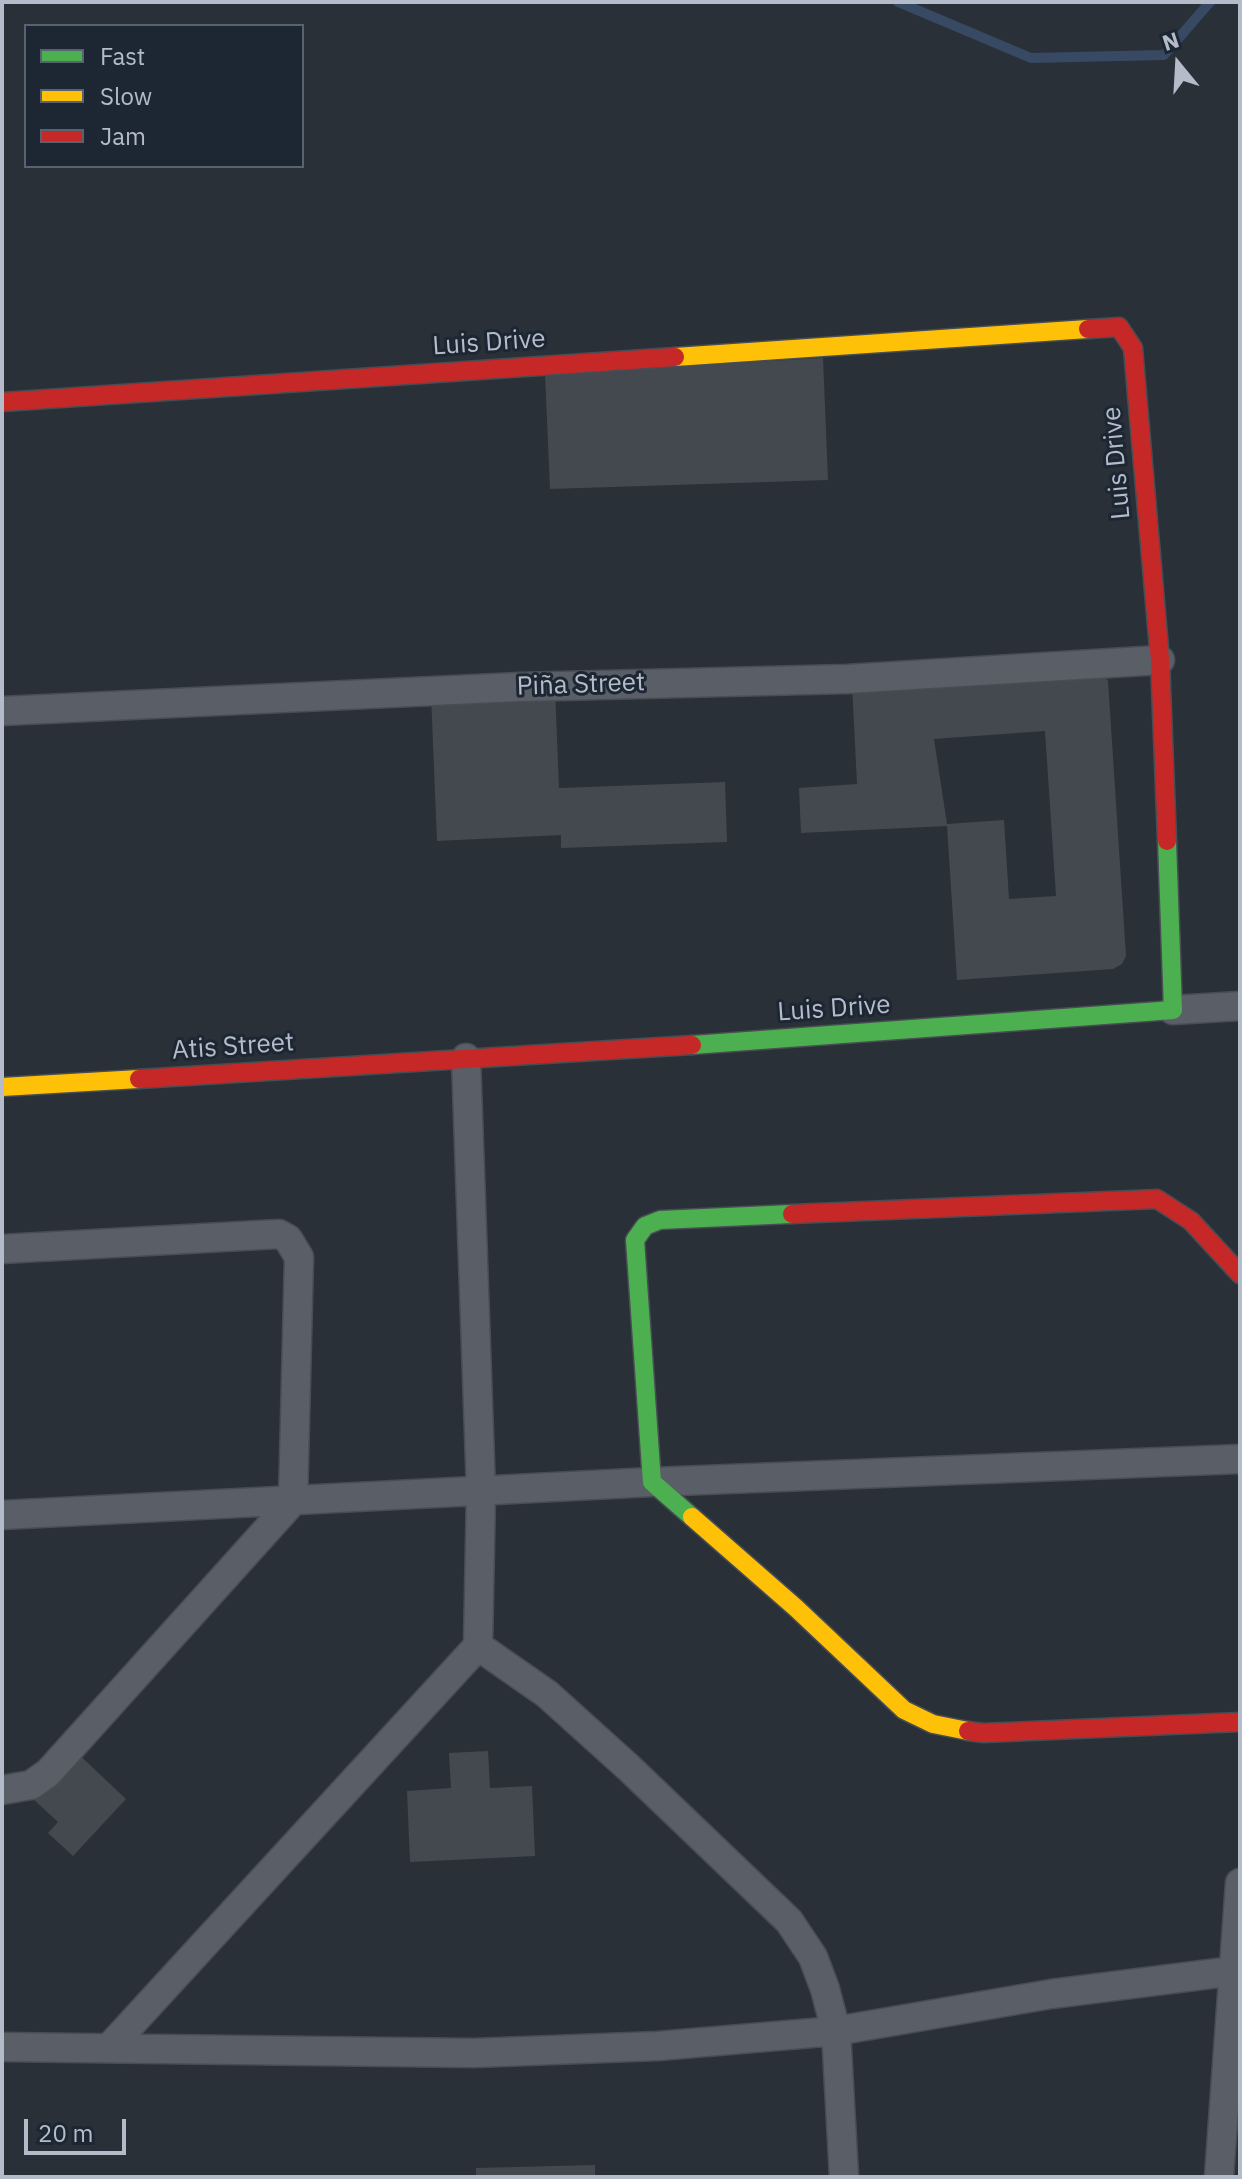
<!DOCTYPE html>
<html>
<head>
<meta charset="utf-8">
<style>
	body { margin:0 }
	#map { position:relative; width:1242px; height:2179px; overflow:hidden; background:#2a3038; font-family:"IBM Plex Sans",sans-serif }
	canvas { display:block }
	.frame { position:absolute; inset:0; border:4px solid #b4bcc9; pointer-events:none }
	.legend { position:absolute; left:24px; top:24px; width:280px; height:144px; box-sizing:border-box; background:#1d2633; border:2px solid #59626f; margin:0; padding:10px 14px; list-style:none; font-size:24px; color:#b4bcc9 }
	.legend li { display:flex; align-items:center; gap:16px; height:40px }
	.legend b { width:40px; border:2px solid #59626f }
	.north { position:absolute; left:1138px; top:24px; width:80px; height:80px; -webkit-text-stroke:6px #1d2633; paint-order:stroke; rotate:342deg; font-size:22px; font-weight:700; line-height:32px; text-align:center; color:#b4bcc9 }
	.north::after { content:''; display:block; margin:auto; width:28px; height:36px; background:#b4bcc9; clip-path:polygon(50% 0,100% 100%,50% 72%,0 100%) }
	.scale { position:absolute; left:24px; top:2119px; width:102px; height:36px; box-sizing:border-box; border:4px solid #b4bcc9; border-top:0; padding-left:10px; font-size:24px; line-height:28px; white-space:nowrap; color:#b4bcc9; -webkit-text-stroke:6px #1d2633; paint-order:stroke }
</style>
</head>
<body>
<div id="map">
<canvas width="1242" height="2179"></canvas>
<div class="frame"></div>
<ul class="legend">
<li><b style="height:10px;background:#4caf50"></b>Fast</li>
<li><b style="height:10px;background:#ffc107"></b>Slow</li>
<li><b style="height:10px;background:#c62828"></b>Jam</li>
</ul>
<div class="north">N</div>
<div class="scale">20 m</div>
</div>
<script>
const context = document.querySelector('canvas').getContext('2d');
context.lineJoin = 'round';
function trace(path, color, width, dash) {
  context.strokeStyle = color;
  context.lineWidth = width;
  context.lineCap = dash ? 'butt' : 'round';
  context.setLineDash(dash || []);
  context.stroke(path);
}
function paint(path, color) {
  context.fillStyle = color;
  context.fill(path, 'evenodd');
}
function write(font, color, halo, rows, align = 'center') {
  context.font = font + ' "IBM Plex Sans",sans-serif';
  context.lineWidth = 6;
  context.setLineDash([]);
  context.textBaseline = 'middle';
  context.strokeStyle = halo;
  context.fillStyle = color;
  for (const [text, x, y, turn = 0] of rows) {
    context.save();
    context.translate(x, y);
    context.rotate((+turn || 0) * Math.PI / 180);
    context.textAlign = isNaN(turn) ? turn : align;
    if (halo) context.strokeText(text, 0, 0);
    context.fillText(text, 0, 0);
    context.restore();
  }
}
const stream = new Path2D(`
	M898 2 1031 58 1164 55 1210 2`);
const building = new Path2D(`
	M823 358 828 480 550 489 545 374Z
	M1102 674 1108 681 1126 956 1122 964 1113 969 957 980 947 826 801 833 799 788 857 784 852 684ZM1045 731 1056 896 1009 899 1004 820 947 824 934 739Z
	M555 688 559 788 725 782 727 842 561 848V835L437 841 431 694Z
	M74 1750 126 1799 73 1856 48 1833 58 1822 31 1797Z
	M488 1751 490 1788 532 1786 535 1856 410 1862 407 1791 451 1788 449 1753Z
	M595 2165V2177H476V2168Z`);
const street = new Path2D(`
	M2 711 519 687 847 679 1160 660
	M1173 1010 1240 1006
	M466 1058 481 1491 478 1646 547 1694 628 1767 789 1921 813 1957 825 1989 836 2031 844 2177
	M2 1249 279 1234 288 1239 299 1257 293 1501 48 1773 31 1785 2 1790
	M2 1515 652 1482 1240 1459
	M2 2047 474 2053 658 2046 836 2031 1051 1994 1234 1971
	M109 2048 478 1646
	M1219 2177 1240 1883`);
const fast = new Path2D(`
	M692 1045 1173 1010 1167 841
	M692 1517 652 1482 635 1240 645 1226 660 1220 792 1214`);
const slow = new Path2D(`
	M675 357 1088 329
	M2 1087 139 1079
	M692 1517 796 1608 904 1710 933 1724 968 1731`);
const jam = new Path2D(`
	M1088 329 1119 327 1133 348 1160 660 1167 841
	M2 402 675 357
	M139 1079 692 1045
	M792 1214 1157 1199 1191 1221 1240 1274
	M968 1731 983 1733 1240 1722`);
const streetNames = [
	["Luis Drive",489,343,-4],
	["Luis Drive",1117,463,-95],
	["Piña Street",581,685,-2],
	["Luis Drive",834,1009,-4],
	["Atis Street",233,1047,-4]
];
trace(stream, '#384963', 10);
paint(building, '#444950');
trace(street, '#484c53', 31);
trace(fast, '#484c53', 21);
trace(slow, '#484c53', 21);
trace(jam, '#484c53', 21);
trace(street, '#5a5e66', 28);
trace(fast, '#4caf50', 18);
trace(slow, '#ffc107', 18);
trace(jam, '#c62828', 18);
write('26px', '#b4bcc9', '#1d2633', streetNames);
</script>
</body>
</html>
